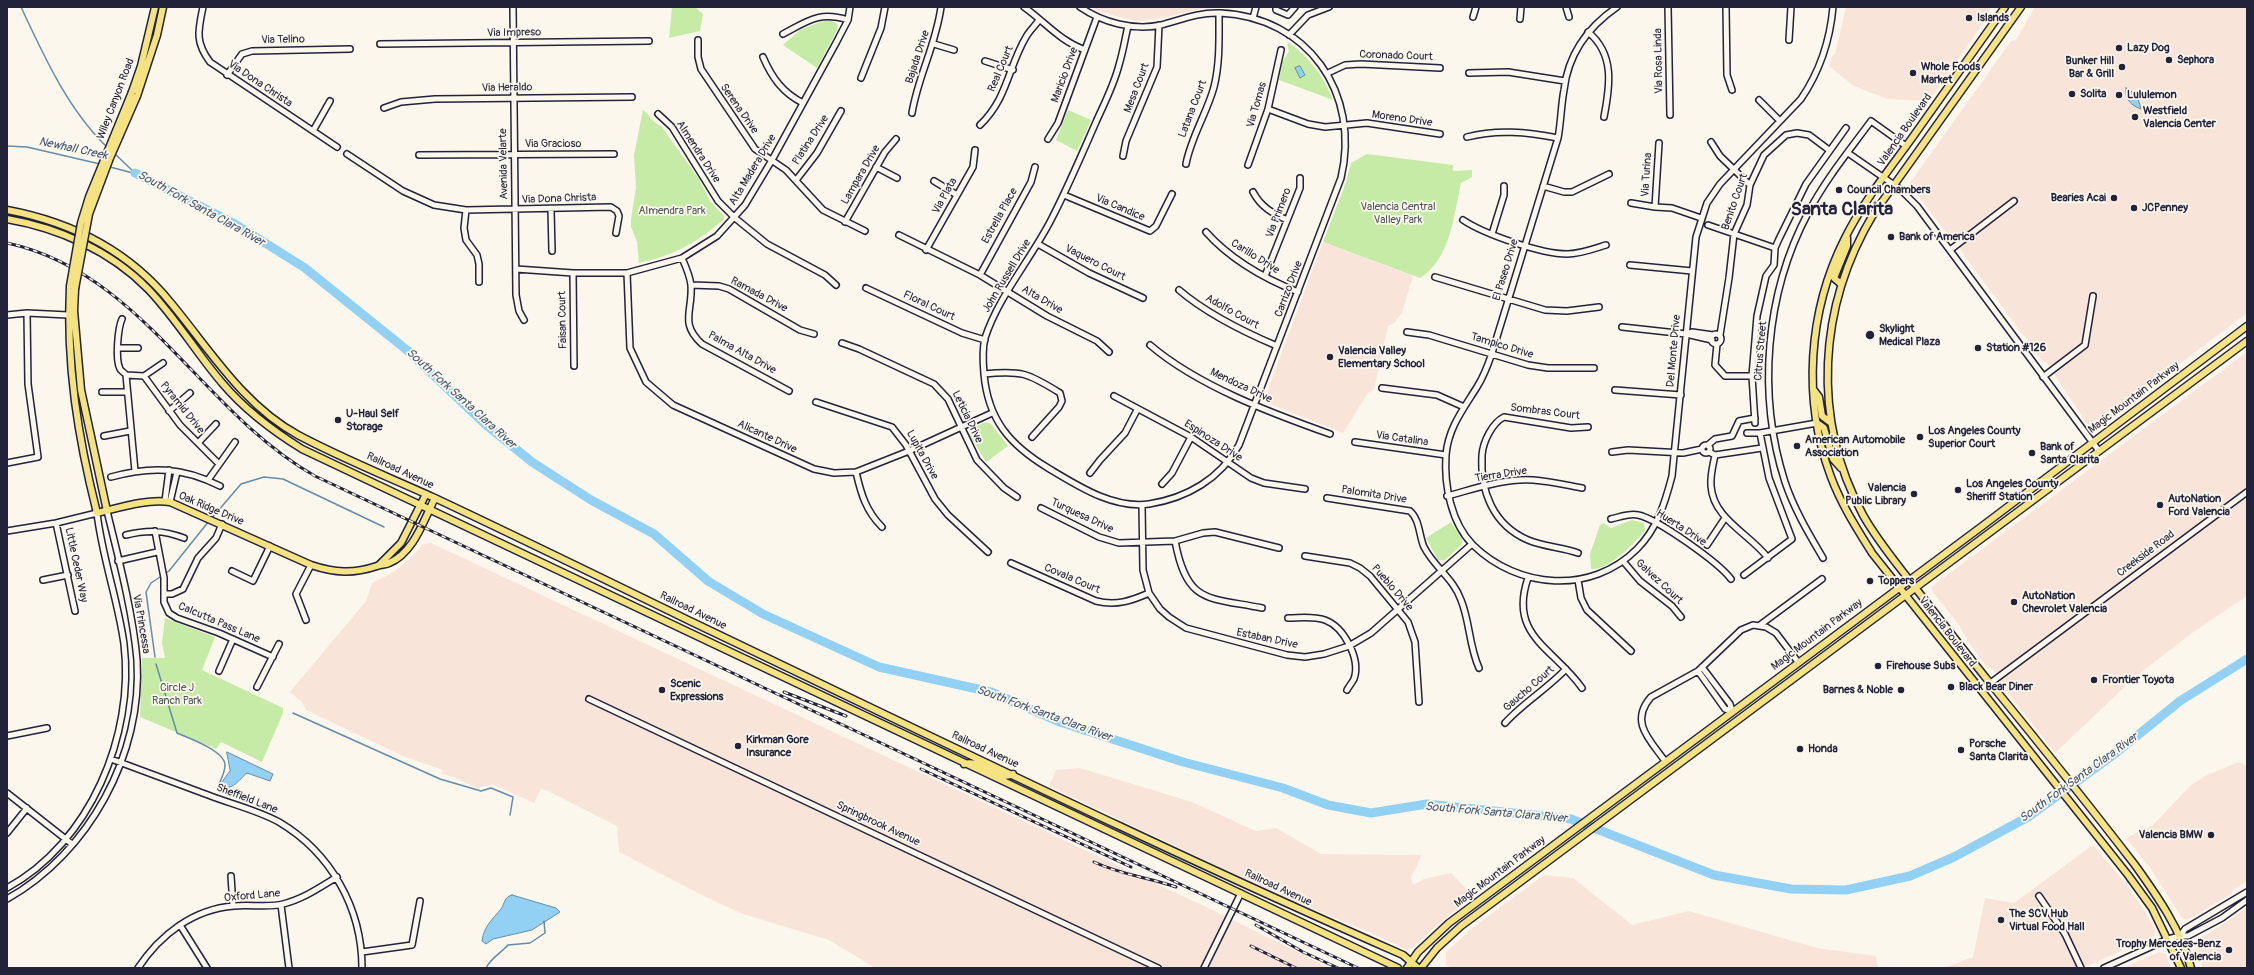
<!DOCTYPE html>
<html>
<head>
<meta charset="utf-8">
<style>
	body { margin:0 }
	#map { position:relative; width:2254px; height:975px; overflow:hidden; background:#fbf7ec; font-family:Pangolin,sans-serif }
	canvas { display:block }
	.frame { position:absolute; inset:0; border:8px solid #22223b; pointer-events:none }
</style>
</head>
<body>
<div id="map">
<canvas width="2254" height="975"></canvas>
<div class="frame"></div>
</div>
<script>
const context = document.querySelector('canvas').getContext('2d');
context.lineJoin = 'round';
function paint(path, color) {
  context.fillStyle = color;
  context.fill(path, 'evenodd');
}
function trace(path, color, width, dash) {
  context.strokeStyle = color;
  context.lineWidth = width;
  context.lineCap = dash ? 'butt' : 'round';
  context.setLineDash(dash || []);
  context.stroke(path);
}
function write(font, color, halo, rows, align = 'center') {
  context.font = font + ' Pangolin,sans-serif';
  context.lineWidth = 3.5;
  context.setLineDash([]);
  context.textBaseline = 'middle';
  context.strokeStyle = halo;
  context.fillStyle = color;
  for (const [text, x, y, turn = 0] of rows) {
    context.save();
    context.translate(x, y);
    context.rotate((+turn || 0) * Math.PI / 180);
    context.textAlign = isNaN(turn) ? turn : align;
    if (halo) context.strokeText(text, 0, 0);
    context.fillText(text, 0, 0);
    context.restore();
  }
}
const built = new Path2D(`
	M1092 7H1209L1163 18 1136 21 1099 12Z
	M1846 7H1991L1986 19 1929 101 1887 99 1854 86 1829 66 1832 56 1835 54Z
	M2035 7H2247V313L2093 429 2088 425 2046 362H2043L1964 255 1953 237 1948 235 1911 187 1910 183 2011 41 2016 40Z
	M1323 242 1413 276 1402 313 1394 323 1388 326 1374 389 1368 393 1343 433 1267 403 1265 397Z
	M2247 352V596L2192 633 2136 676 2055 753 2005 689 1993 669 1987 667 1969 643 1959 625 1933 592 1931 587Z
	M431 543 1221 914 1330 968H875L829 940 743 914 706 897 619 852 617 826 548 791 541 789 534 803 492 784 488 786H481L479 789 454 777 442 774 443 770 403 756 306 710 302 702 290 692 366 601 372 583 394 572 410 559 422 545Z
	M2239 762 2245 765 2247 769V881L2233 890 2231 894 2187 920 2182 918 2151 869 2126 838 2153 825 2192 784 2207 775Z
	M1080 768 1192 802 1256 831 1276 828 1321 854 1421 855 1415 871 1413 872 1411 877 1413 885 1424 879 1451 873 1473 896 1441 922 1412 948 1407 950 1369 932 1276 894 1049 786 1056 770Z
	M2093 845 2127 885 2144 910 2156 931 2154 936 2083 968H1944L1973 957 1985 898 2014 903Z
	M1544 875 1573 878 1632 925 1689 911 1817 948 1876 956 1878 968H1452L1446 965V952L1475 926Z
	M2247 907V968H2203L2195 945 2197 939 2213 931Z
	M2159 952 2166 954 2171 968H2123Z`);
const green = new Path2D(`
	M672 7H695L703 14 700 31 669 38Z
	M831 20 838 25 837 30 817 68 783 45 800 30 820 22Z
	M1288 42C1308 56 1324 76 1333 100L1279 80 1282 63 1289 51 1287 44Z
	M643 110C651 116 651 121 662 127L699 179 710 201 724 216V219C698 242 673 256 639 263L637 242 631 227V219L636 188 634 155Z
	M1068 110 1091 120 1077 151 1056 140Z
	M1367 154 1453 165V171L1472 170V177L1461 183C1454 215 1450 260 1420 278L1323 242 1346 182 1351 163Z
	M986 422 991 424 1008 446 986 462 969 434 972 428Z
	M1632 520 1644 523 1645 531C1634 543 1609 571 1591 569L1590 554 1600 525 1603 523 1611 528Z
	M1451 522 1462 539V544L1445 560H1438L1426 538Z
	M165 618 215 637 202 670 283 708V713L262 762 221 742 216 749 140 717 142 658H165L162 643Z`);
const water = new Path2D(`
	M1300 66 1305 75 1300 78 1295 68Z
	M2126 88 2137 95 2141 109C2130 105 2125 99 2126 88Z
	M227 752 273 774 270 781 247 773C238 780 233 792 219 786L230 771Z
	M512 895 556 908 560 912 532 930 493 939 486 944 482 941C484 926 492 920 501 909 505 903 504 897 512 895Z`);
const stream = new Path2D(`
	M21 7C44 56 68 110 108 148
	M7 146 27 147 100 164
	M114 153 135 173
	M110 167 133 173
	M212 518 241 484 264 477 283 479 384 527
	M155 657 146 592 151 583 169 571 209 521
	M156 664 177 733C189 738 225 751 225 765 225 771 221 780 218 786
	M293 713 440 779 481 791 491 788 513 797 510 815
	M486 968C491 958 501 953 508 945L530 943 545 933 544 921`);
const river = new Path2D(`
	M135 173 235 224 305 268 408 351 485 424 532 462 591 500 654 534 708 581 763 614 879 667 991 692 1060 722 1183 762 1283 788 1328 805 1371 813 1427 804 1571 819 1714 875 1791 889 1846 890 1910 876 1954 857 2028 817 2117 752 2180 701 2247 659`);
const minor = new Path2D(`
	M203 7C198 31 195 42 210 62L337 147
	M513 7 516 295 519 311 524 320
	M1024 7C1045 22 1060 41 1085 50
	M1080 7C1102 22 1133 31 1161 25 1180 20 1199 12 1220 13 1308 17 1361 93 1341 178L1239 445C1220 479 1187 498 1149 504 1113 509 1078 486 1048 468 1010 445 988 420 984 374 983 363 982 350 985 338 999 295 1032 258 1052 218 1068 187 1082 154 1096 122 1104 104 1114 85 1119 65 1123 52 1125 39 1128 26
	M1276 7V10L1288 15 1295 7
	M1566 7 1569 17
	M1617 7C1588 27 1568 55 1564 90 1561 106 1561 122 1558 138L1492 353C1488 365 1484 376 1477 387 1464 408 1448 428 1446 455 1444 485 1451 523 1473 545 1518 589 1591 595 1637 549 1657 529 1665 503 1672 476L1696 237 1707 203 1720 184 1801 99C1820 71 1830 41 1833 7
	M1668 7 1670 115
	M1726 7 1727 75 1732 90
	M1473 17 1476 7
	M1253 18 1256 7
	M1520 19 1521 7
	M1588 32C1615 54 1610 86 1604 117
	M783 34C808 21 819 11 848 20
	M1289 35 1308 15 1329 7
	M698 40V57L701 69 755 149 786 170 823 210 865 231
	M1789 40 1791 7
	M380 44 649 41
	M934 44 954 50
	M763 57C772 78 783 93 803 103
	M985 61 1013 70
	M1328 73 1345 65 1361 64 1440 68
	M1469 73 1508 72 1565 81
	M227 75 242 54 252 51 350 49
	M861 78 881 28 885 7
	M1759 100 1780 121
	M384 108 401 102 435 99 632 97
	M1268 109 1308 124 1325 127 1367 123 1440 134
	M912 113C918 76 936 45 941 7
	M658 114 672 127 718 201 735 218 767 244 825 275 836 285
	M980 125C1008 98 1008 67 1026 37 1029 31 1035 26 1039 20
	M313 131 330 101
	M1467 137C1497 129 1527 132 1558 138
	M1048 139 1058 123 1097 17
	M1711 142 1720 156 1750 185
	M1848 153 1900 189 1917 206 2099 451
	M347 154 403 191 434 205 466 210 611 207 617 211 619 216 616 233
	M419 155 614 154
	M1123 156 1126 141 1157 67 1159 25
	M1186 164C1191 137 1207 113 1214 87 1220 63 1219 38 1219 13
	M1248 165 1268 109 1281 50
	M876 167 897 178
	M797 179 817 153 841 111
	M934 181 957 195
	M1543 186 1564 192H1572L1609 174
	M1253 192C1261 207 1272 213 1287 220
	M1064 195 1150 231 1156 226 1172 194
	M1631 203 1655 207 1659 143
	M1655 207 1672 208 1701 218
	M466 210 464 228 466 240 477 255 479 264V282
	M551 210 552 251
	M1463 220C1484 234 1541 254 1567 254 1580 254 1593 249 1606 245
	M845 222 885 152 896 139
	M1708 225 1775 248
	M1206 232C1231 260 1263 278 1298 292
	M1492 234 1504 195V186
	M899 235 980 275 1047 316 1097 341 1109 352
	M1038 244 1089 273 1143 298
	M926 250 973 167 975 150
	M1950 250 2014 201
	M682 258C686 267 690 276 691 285 693 311 679 323 702 344L789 391
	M1630 265 1692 271
	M516 269 573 273H627L682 258 717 236 745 205 772 160 836 43 848 20 850 7
	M573 273 574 366
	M627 273 630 348 646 382 673 405 814 469 834 473 856 472 909 451 992 413
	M980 275 1031 182 1035 167
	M1265 276 1300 188V178
	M1435 277 1545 310 1567 311 1599 307
	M691 285 719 286 729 289 800 330 814 334
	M866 288 962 333 985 340
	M1179 290C1207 314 1244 332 1277 346
	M7 315 27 313 68 315
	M122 319C118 328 115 359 120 369 121 371 125 373 126 375L135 471
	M1622 327 1686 334 1712 340
	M1407 332 1429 335 1528 365 1548 368H1594
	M1711 339a5 5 0 1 1 10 0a5 5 0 1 1-10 0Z
	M1686 334 1692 332 1713 335
	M1720 335 1729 278 1734 234 1747 205 1750 185 1764 155 1786 135 1797 133 1809 135 1829 150
	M842 343 859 349 934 384 948 399 977 460 1004 488 1017 497
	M1717 344 1715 365 1725 376H1752
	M1150 345C1198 386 1271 413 1330 434
	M118 348H138
	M984 374C1021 370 1028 373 1060 393L1062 401 1059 407 1032 437
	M126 375 144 376 180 425 219 464
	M144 376 163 363
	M2043 377 2085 345 2093 296
	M1382 388 1437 395 1464 407
	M1615 390 1681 395
	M102 392H127
	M1114 396 1191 437 1251 478 1264 483 1305 489
	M816 402 892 427 906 445 935 499 948 515 988 552
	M169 411 190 393
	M1755 423 1752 376 1757 316 1766 276 1774 265 1775 248 1779 239 1806 184 1846 128
	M1747 433H1760L1817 423
	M104 436 130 431
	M1355 442 1446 455
	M198 443 216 424
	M1702 449a4 4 0 1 1 8 0a4 4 0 1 1-8 0Z
	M1708 445 1715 439 1732 436 1739 421 1755 418
	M1612 452 1628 450 1683 453 1702 449
	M1709 452 1715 455 1762 448
	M1715 455C1713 465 1710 476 1711 486 1713 519 1750 534 1768 558
	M7 463 38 457 28 384 27 313
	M856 472C861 494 866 511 882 527
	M1090 473 1100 460 1125 433 1137 410
	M111 477C151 466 182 467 220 486
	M208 480 235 442
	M1162 484 1172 473 1191 437
	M1447 496C1474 489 1504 478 1533 480 1549 481 1566 485 1582 488
	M1327 498 1410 511C1420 520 1419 536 1424 547 1434 567 1454 579 1461 600 1470 622 1469 646 1479 668
	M165 501 169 470
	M170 502 177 472
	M1142 505 1143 570 1149 593 1160 609 1169 617 1186 628 1287 655 1305 657 1324 654 1349 646 1371 633 1472 544
	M1041 508 1099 537 1119 543 1175 541 1203 533 1215 532 1279 548
	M1611 519C1620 517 1629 513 1638 515 1658 519 1719 563 1731 579
	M56 523 75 611
	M7 531 56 523 97 513C102 557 118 600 124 644 135 735 90 843 7 888
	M155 531 164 578V602L169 613 177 618 219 633 273 657
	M126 535C147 530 163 530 184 538
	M1175 541C1187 604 1207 597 1262 608
	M1707 545 1725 518
	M1578 553C1562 547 1544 547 1528 540 1493 525 1480 491 1482 455 1483 442 1492 423 1504 417L1571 428 1588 427
	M1305 556 1350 563 1360 568 1370 576 1408 622 1415 642 1419 702
	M1823 558C1809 534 1794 509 1785 482 1757 395 1765 294 1808 213 1825 180 1849 151 1871 121L1906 146
	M118 561 157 552
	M1623 561 1640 581 1672 606 1681 617
	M1011 563 1096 601C1116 606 1131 601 1149 593
	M232 571 253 581 270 546
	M1744 575 1792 539 1769 478 1760 433
	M1528 578C1508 636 1554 648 1582 688
	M43 580 68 575
	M1578 580 1581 598 1587 610 1631 651
	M165 594H172L183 589 198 558 216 538 222 524
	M1288 618C1300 618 1313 616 1325 620 1344 627 1361 659 1354 679 1352 683 1349 686 1347 690
	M306 620 296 594 311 565
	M1760 625 1822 579
	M219 671 233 639
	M1698 671 1725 709 1732 711 1730 704 1702 667
	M257 687 279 644
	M1981 690 2247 492
	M589 699 1158 968
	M1505 723C1523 703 1547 689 1566 669
	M7 736 47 728
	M111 759C144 771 176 783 208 795 231 804 257 810 279 822 331 853 362 908 362 968
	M1665 761C1650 740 1629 722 1651 697L1698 671 1741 630 1753 625 1766 627 1776 633 1798 662
	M7 793 72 844
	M7 833 27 808
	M231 876 233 906
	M2039 896 2065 934 2081 968
	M7 899C89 853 143 754 137 660 133 613 118 556 107 511
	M281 905 289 968
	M180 925 207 968
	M2180 936 2185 929 2247 892
	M362 952 412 945 420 901
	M138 968C160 935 193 909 234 906 249 904 268 908 283 904 303 899 319 888 337 877
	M1204 968 1241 893
	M2104 968 2168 939 2180 936H2188L2222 918 2247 900`);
const major = new Path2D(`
	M2005 7C1974 51 1943 94 1912 138 1889 170 1863 202 1845 238 1808 311 1802 400 1831 477 1841 504 1857 529 1872 553L2128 875 2152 908 2181 968
	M2021 7 1874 213C1818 306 1811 419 1863 515 1878 542 1898 565 1917 590 1941 621 1965 652 1990 683 2039 743 2088 804 2135 865 2158 897 2181 930 2191 968
	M132 92 141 66 155 7
	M137 96 157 35 163 7
	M7 210C71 222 129 251 171 303 210 350 243 405 298 435 343 459 391 478 437 499 522 539 606 580 690 621 927 734 1163 850 1403 955L1418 968
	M7 219C59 228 111 251 148 289 176 318 197 354 223 384 245 410 273 431 302 449L1398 968
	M1841 284 1834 278 1847 246V238
	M70 286C66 364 78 438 97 513 122 507 145 499 170 502L311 565C335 573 353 574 377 566 381 564 386 565 389 563 414 553 424 519 435 498
	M75 289 74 311 81 390 107 511
	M1813 389 1819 397 1822 416 1830 422
	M1817 423 1824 428 1833 459 1841 468
	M379 565 401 543 426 494
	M964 764C982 759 997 782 1013 774
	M1407 968 1418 952 1449 923 1985 524 2247 326
	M1421 968 1437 948 1461 926 2247 341`);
const rail = new Path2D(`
	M7 243C142 272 201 412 315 476L1358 968
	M784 692 846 716
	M921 769 1131 867
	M1094 862C1122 875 1147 877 1176 887
	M1256 925 1303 952 1338 968
	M1251 946 1296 968`);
const majorBridge = new Path2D(`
	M70 286 81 223 89 197 132 92
	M75 289 89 214 110 158 137 96`);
const markers = [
	[1969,18,4,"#22223b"],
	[2119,48,4,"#22223b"],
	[2169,60,4,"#22223b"],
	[2122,67,4,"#22223b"],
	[1913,73,4,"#22223b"],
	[2072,94,4,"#22223b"],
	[2119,95,4,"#22223b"],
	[2135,117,4,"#22223b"],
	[1839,190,4,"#22223b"],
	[2114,198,4,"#22223b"],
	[2134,208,4,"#22223b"],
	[1891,237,4,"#22223b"],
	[1870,335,5,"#22223b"],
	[1978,348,4,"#22223b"],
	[1330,357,4,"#22223b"],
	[338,420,4,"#22223b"],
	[1920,437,4,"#22223b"],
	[1797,446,4,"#22223b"],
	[2032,453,4,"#22223b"],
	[1958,490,4,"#22223b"],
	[1914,494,4,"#22223b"],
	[2160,505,4,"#22223b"],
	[1870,581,4,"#22223b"],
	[2014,602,4,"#22223b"],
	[1878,666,4,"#22223b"],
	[2094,680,4,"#22223b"],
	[1951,687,4,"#22223b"],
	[662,690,4,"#22223b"],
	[1901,690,4,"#22223b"],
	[738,746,4,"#22223b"],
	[1800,749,4,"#22223b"],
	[1961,750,4,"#22223b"],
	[2211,835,4,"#22223b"],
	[2001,920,4,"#22223b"],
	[2229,950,4,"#22223b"]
];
const poiNames = [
	["Islands",1977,18],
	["Lazy Dog",2127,48],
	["Sephora",2177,60],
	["Bunker Hill",2114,61,"right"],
	["Bar & Grill",2114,74,"right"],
	["Whole Foods",1921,67],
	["Market",1921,80],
	["Solita",2080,94],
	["Lululemon",2127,95],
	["Westfield",2143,111],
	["Valencia Center",2143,124],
	["Council Chambers",1847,190],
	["Bearies Acai",2106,198,"right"],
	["JCPenney",2142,208],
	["Bank of America",1899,237],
	["Skylight",1879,329],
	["Medical Plaza",1879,342],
	["Station #126",1986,348],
	["Valencia Valley",1338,351],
	["Elementary School",1338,364],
	["U-Haul Self",346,414],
	["Storage",346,427],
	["Los Angeles County",1928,431],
	["Superior Court",1928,444],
	["American Automobile",1805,440],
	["Association",1805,453],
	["Bank of",2040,447],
	["Santa Clarita",2040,460],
	["Los Angeles County",1966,484],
	["Sheriff Station",1966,497],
	["Valencia",1906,488,"right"],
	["Public Library",1906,501,"right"],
	["AutoNation",2168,499],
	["Ford Valencia",2168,512],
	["Toppers",1878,581],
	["AutoNation",2022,596],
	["Chevrolet Valencia",2022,609],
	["Firehouse Subs",1886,666],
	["Frontier Toyota",2102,680],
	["Scenic",670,684],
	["Expressions",670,697],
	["Black Bear Diner",1959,687],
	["Barnes & Noble",1893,690,"right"],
	["Kirkman Gore",746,740],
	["Insurance",746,753],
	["Porsche",1969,744],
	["Santa Clarita",1969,757],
	["Honda",1808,749],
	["Valencia BMW",2203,835,"right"],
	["The SCV Hub",2009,914],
	["Virtual Food Hall",2009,927],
	["Trophy Mercedes-Benz",2221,944,"right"],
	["of Valencia",2221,957,"right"]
];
const streetNames = [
	["Via Impreso",514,33,-1],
	["Via Telino",283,40,-1],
	["Coronado Court",1396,56,2],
	["Bajada Drive",918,57,-72],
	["Via Rosa Linda",1659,61,-91],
	["Real Court",1001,69,-67],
	["Maricio Drive",1065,75,-70],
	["Via Dona Christa",260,84,34],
	["Via Heraldo",507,88,-1],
	["Mesa Court",1137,88,-69],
	["Wiley Canyon Road",116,99,-69],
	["Via Tomas",1257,105,-74],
	["Serena Drive",739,109,55],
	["Latana Court",1193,109,-69],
	["Moreno Drive",1402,119,8],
	["Valencia Boulevard",1905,130,-55],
	["Platina Drive",811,140,-57],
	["Via Gracioso",553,144],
	["Almendra Drive",698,152,57],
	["Avenida Velarte",504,164,-91],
	["Alta Madera Drive",753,170,-59],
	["Lampara Drive",861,175,-60],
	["Via Turina",1647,175,-86],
	["Via Plata",945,196,-61],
	["Via Dona Christa",559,199,-2],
	["Benito Court",1735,202,-71],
	["Via Candice",1120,208,23],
	["Via Primero",1279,213,-69],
	["Estrella Place",1000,216,-61],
	["Carillo Drive",1255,257,32],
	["Vaquero Court",1095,263,27],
	["El Paseo Drive",1506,270,-73],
	["John Russell Drive",1007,276,-59],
	["Carrizo Drive",1289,289,-69],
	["Ramada Drive",759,295,28],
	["Alta Drive",1042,300,30],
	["Floral Court",929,306,25],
	["Adolfo Court",1232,312,29],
	["Faisan Court",563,320,-91],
	["Tampico Drive",1502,346,17],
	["Del Monte Drive",1674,351,-85],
	["Citrus Street",1761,351,-85],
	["Palma Alta Drive",742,353,29],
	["Mendoza Drive",1241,386,25],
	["Magic Mountain Parkway",2134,398,-37],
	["Pyramid Drive",182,408,51],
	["Sombras Court",1545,412,7],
	["Leticia Drive",967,417,64],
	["Alicante Drive",767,437,25],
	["Via Catalina",1402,439,8],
	["Espinoza Drive",1213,441,33],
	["Lupita Drive",922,455,61],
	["Railroad Avenue",400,471,25],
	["Tierra Drive",1501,475,-9],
	["Palomita Drive",1374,495,9],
	["Oak Ridge Drive",211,509,23],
	["Turquesa Drive",1082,516,25],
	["Huerta Drive",1681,528,33],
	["Creekside Road",2146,554,-37],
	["Little Ceder Way",76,565,78],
	["Covala Court",1072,579,23],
	["Galvez Court",1659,582,43],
	["Pueblo Drive",1392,588,49],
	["Railroad Avenue",693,611,26],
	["Calcutta Pass Lane",219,623,23],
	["Via Princessa",141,624,80],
	["Valencia Boulevard",1947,632,52],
	["Magic Mountain Parkway",1817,635,-37],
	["Estaban Drive",1267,639,12],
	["Gaucho Court",1529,689,-41],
	["Railroad Avenue",985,750,25],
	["Sheffield Lane",247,799,21],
	["Springbrook Avenue",878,824,25],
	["Magic Mountain Parkway",1500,872,-37],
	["Railroad Avenue",1278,888,25],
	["Oxford Lane",252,896,-5]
];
const parkNames = [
	["Valencia Central",1398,207],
	["Valley Park",1398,220],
	["Almendra Park",672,211],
	["Circle J",177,688],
	["Ranch Park",177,701]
];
const waterNames = [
	["Newhall Creek",73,149,12],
	["South Fork Santa Clara River",201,209,29],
	["South Fork Santa Clara River",461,399,42],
	["South Fork Santa Clara River",1044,714,20],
	["South Fork Santa Clara River",2079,778,-36],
	["South Fork Santa Clara River",1496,813,5]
];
const townNames = [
	["Santa Clarita",1842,210]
];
paint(built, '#f9e4da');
paint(green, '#c6eba6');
paint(water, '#92d1f3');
trace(water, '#658ba9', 1);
trace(stream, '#658ba9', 1.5);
trace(river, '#92d1f3', 9);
trace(minor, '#22223b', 8);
trace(major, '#22223b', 9);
trace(minor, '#fbf7ec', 5);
trace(major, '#f5e382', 6);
trace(rail, '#22223b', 3);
trace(rail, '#fbf7ec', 1.5, [4.5]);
trace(majorBridge, '#22223b', 9, []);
trace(majorBridge, '#f5e382', 6);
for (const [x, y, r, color] of markers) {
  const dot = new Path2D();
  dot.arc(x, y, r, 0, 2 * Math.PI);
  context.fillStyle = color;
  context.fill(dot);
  trace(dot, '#fbf7ec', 1.5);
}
write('bold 11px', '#22223b', '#fbf7ec', poiNames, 'left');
write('11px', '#22223b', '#fbf7ec', streetNames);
write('11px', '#4b5456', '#fbf7ec', parkNames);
write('italic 12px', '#445772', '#fbf7ec', waterNames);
write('bold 19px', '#22223b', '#fbf7ec', townNames);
</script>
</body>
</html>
